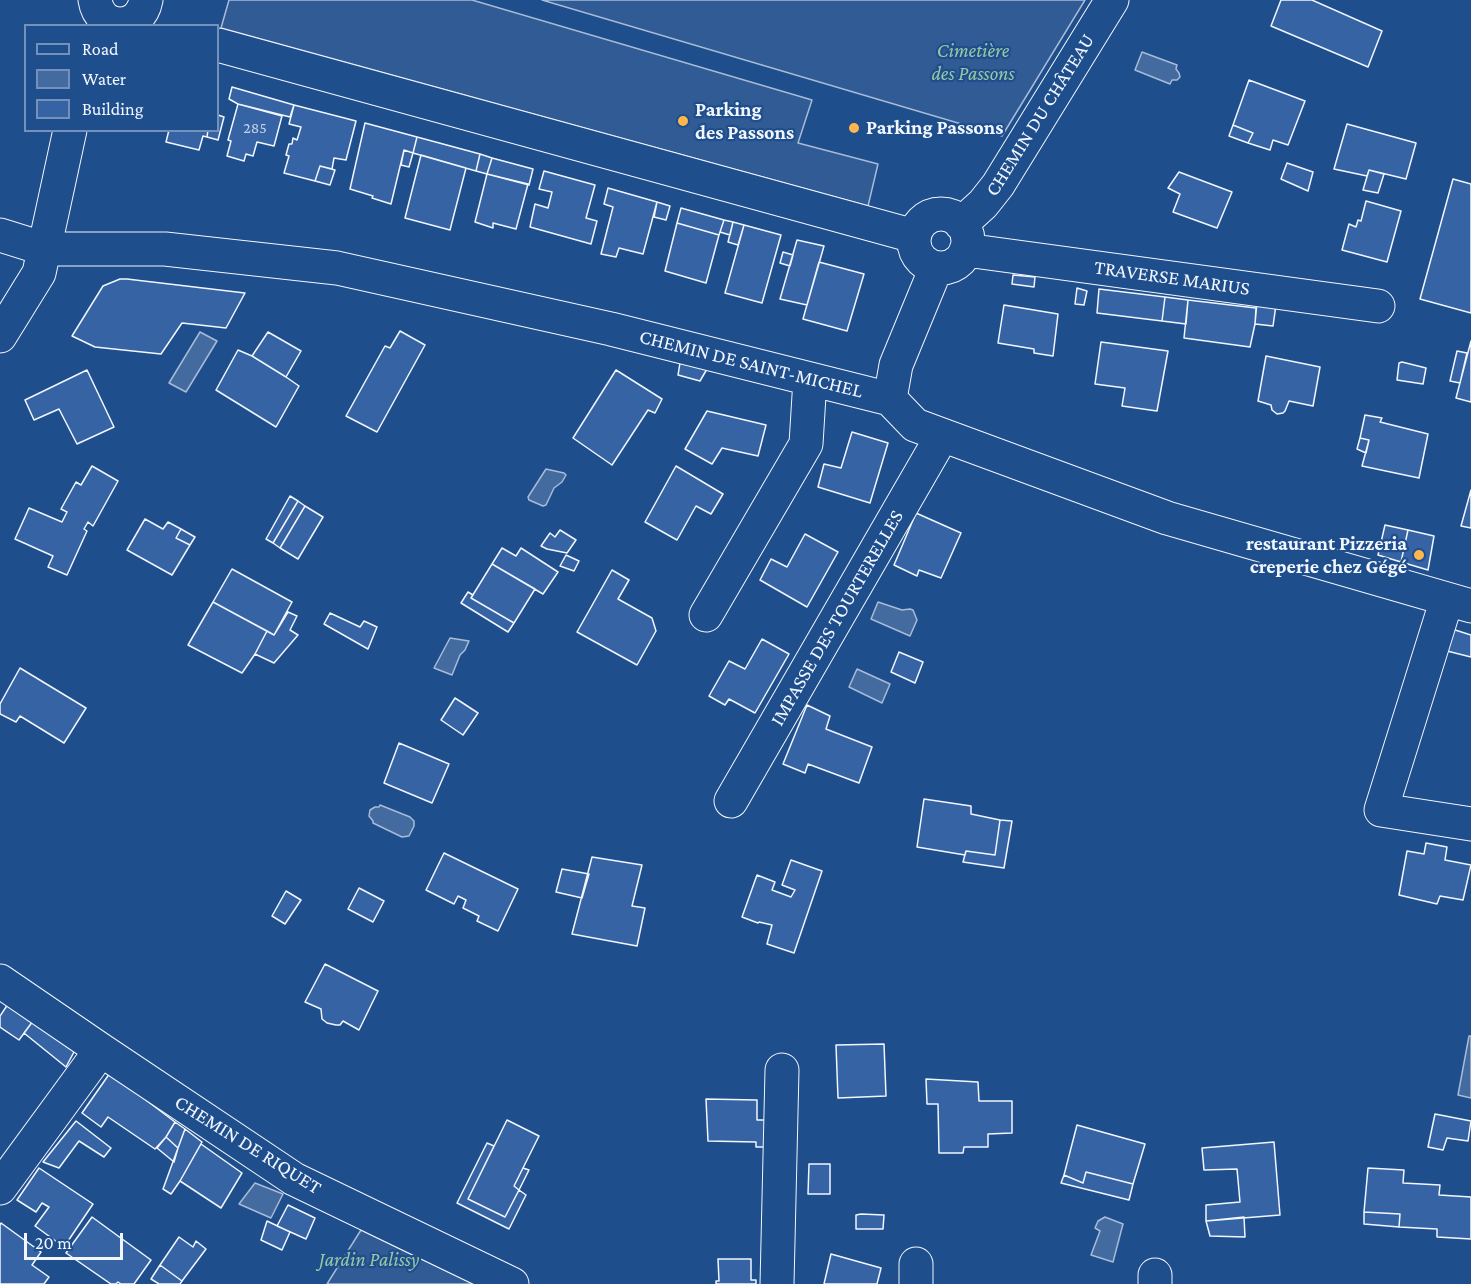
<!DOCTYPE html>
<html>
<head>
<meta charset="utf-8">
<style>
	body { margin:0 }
	#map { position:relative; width:1471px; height:1284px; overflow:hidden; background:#1f4e8c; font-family:"Crimson Pro",serif }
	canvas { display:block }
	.legend { position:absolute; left:24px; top:24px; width:195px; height:108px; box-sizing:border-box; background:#1f4e8c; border:2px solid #7391ba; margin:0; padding:8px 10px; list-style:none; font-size:18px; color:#f2f6ff }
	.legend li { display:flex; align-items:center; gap:12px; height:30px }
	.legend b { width:30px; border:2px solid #7391ba }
	.scale { position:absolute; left:24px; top:1233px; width:99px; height:27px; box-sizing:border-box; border:3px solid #f2f6ff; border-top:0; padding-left:8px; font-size:18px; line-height:21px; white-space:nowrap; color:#f2f6ff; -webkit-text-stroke:4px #1f4e8c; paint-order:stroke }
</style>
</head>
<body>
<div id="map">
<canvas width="1471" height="1284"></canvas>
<ul class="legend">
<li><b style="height:8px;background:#1f4e8c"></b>Road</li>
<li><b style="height:16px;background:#446ba0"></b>Water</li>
<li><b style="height:16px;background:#3563a3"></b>Building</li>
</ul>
<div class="scale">20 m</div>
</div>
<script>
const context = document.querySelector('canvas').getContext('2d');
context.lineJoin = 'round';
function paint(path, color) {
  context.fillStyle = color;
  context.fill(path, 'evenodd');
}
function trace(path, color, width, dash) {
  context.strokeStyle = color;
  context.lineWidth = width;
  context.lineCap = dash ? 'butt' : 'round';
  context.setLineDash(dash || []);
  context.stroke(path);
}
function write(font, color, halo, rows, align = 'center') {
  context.font = font + ' "Crimson Pro",serif';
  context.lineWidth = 4.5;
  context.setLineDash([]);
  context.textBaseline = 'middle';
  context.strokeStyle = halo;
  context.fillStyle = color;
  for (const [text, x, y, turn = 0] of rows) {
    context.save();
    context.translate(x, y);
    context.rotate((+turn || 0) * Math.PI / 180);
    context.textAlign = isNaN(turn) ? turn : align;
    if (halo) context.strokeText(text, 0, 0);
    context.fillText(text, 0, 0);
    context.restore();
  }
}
const built = new Path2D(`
	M229 0H472L812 100 798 143 878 164 868 206 221 28Z
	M542 0H1085L1002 136Z
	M361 1230 473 1284H327Z`);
const water = new Path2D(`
	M1142 52 1177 65 1176 69 1179 73 1180 77 1177 80H1172L1170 84 1135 70Z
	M200 332 217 341 186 392 169 383Z
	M546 469 564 473 566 475 562 482 554 488 546 505 543 506 529 500 528 497Z
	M878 602 902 610 910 609 913 610 917 620 910 636 871 619Z
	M450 638 469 641 465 650 460 655 452 675 434 668Z
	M857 669 890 684 882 703 849 687Z
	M380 805 410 817 414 821V826L409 836 402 837 373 823V821L369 816 370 810 375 807H379Z
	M1469 1036H1471V1098L1458 1095Z
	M255 1183 283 1194 271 1218 239 1204Z
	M1105 1217 1123 1224 1113 1262 1091 1255 1100 1231 1095 1228 1098 1221Z`);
const building = new Path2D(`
	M1281 0H1312L1382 31 1368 67 1271 26Z
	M1249 80 1305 101 1288 145 1273 140 1270 150 1248 143 1253 133 1233 125Z
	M232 87 294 105 290 117 238 104 229 99Z
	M238 104 282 116 274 146 257 142 253 156 246 154 244 161 227 156 231 141 228 140Z
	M294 105 356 121 346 160 334 158 332 169 320 166 315 181 284 173 289 156 286 155 289 144H292L293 138 297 140 301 127 289 124Z
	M218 115 224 117 218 140 207 137 208 130H218Z
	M365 123 417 137 413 153 404 150 391 204 372 198 373 196 350 189Z
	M1347 124 1416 143 1406 179 1369 170 1367 176 1334 169Z
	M1233 125 1253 133 1248 143 1229 136Z
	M169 130H208L207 137 203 136 199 150 166 142Z
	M417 137 480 154 476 171 413 153Z
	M404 150 413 153 409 167 401 165Z
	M480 154 492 158 487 174 476 171Z
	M421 155 466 168 450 230 405 218Z
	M492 158 533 169 529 185 487 174Z
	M1287 163 1313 172 1308 191 1281 179Z
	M320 166 335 170 330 185 315 181Z
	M1369 170 1384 174 1378 193 1363 190Z
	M544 171 595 185 586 218 597 221 591 244 530 227 535 204 548 208 552 192 539 189Z
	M1179 172 1232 192 1217 228 1173 212 1180 194 1168 188Z
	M487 174 528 184 516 229 493 223V228L475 222Z
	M1453 179 1471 184V313L1420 299Z
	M608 188 657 202 643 254 619 248 616 257 601 254 613 207 604 204Z
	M1366 201 1401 211 1387 262 1342 250 1349 224 1356 227 1358 220 1361 221Z
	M657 202 670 206 666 220 654 217Z
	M681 208 724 220 719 235 677 223Z
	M724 220 733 222 730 235 720 232Z
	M733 222 744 225 738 245 728 242Z
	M677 223 719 235 706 283 665 271Z
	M744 225 781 235 762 303 725 293Z
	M797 240 824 246 807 305 780 299Z
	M783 252 793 255 790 266 780 263Z
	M819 262 864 274 847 331 803 319Z
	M1013 275 1035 277 1034 287 1012 284Z
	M120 279H127L245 293 226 328 182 323 161 354 95 347 72 336 103 286Z
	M1077 288 1087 291 1084 305 1075 304Z
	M1099 289 1165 297 1162 321 1097 313Z
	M1165 297 1188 300 1186 324 1162 321Z
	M1188 300 1256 308 1255 324 1250 347 1184 338Z
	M1257 302 1276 305 1273 326 1255 324Z
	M1004 305 1058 314 1053 356 1034 353V349L998 343Z
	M400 331 425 345 377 432 346 416 385 346 390 348Z
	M268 332 301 351 286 377 252 356Z
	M1471 341V402L1456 398Z
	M1101 342 1168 351 1157 411 1122 406 1125 388 1095 384Z
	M238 350 252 356 286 377 299 386 276 427 216 390Z
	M1457 351 1467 353 1460 383 1450 381Z
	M1266 356 1320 367 1313 406 1289 401 1285 411 1283 413 1277 414 1272 410 1271 405 1258 401Z
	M1402 362 1426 368 1423 384 1397 380 1399 363Z
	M680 363 707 369 700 381 678 375Z
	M87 370 114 427 77 444 59 409 34 420 25 400Z
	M616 370 662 399 655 413 648 410 612 465 573 438Z
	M707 411 766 425 758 456 722 448 712 464 685 449Z
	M1365 415 1382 418 1380 422 1428 434 1419 478 1362 466 1369 440 1360 438Z
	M852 432 888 443 870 503 818 487 824 464 841 468Z
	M1360 438 1369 440 1366 453 1357 449Z
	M92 466 118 481 93 526 88 522 84 529 87 531 67 575 48 567 53 556 15 539 29 508 62 522 67 512 61 509 76 482 81 485Z
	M676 466 723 494 711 514 696 506 677 540 645 522Z
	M1471 490V528L1461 526Z
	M290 496 298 501 273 543 266 539Z
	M298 501 305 506 280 548 273 543Z
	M305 506 323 517 298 559 280 548Z
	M916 513 961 533 941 578 919 570 917 576 894 565Z
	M145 519 163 529 168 522 181 529 176 538 190 545 172 575 127 550Z
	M1385 525 1408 530 1401 562 1378 555Z
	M181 529 195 537 190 545 176 538Z
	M560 530 576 540 567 553 547 549 541 546 550 533 555 537Z
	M1408 530 1434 536 1428 570 1401 562Z
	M805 534 838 552 807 607 760 580 771 559 787 567Z
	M502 548 516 556 521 548 558 572 543 594 492 564Z
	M566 555 579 561 574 571 560 566Z
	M492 564 535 589 514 623 471 598Z
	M232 569 292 602 274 635 213 602Z
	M612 570 629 580 618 599 652 618 656 631 637 665 577 632Z
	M468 592 473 595 471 598 514 623 508 632 461 603Z
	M213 602 267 631 255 654 242 673 188 645Z
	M288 612 297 616 290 630 298 635 274 663 255 654 267 631 274 635Z
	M330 613 360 627 364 621 377 627 368 649 324 624Z
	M1452 629 1471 635V657L1447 651Z
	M762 639 789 654 755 713 729 699 725 705 709 696 729 661 745 669Z
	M899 652 923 662 915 683 891 672Z
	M20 668 86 708 64 743 20 716 16 722 0 714V704Z
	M455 698 478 713 463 735 441 720Z
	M807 705 830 716 826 729 872 747 859 783 808 764 805 773 783 764Z
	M399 743 449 764 432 803 384 783Z
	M924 799 971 806V814L1000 820 995 855 966 851 965 855 917 847Z
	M1000 820 1012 821 1004 868 963 862 966 851 995 855Z
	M1426 843 1447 847 1445 860 1471 865 1463 900 1440 896 1437 904 1399 895 1407 851 1424 854Z
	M444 853 518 889 498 931 477 921 479 916 463 908 466 900 458 896 454 904 426 890Z
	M592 857 642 865 632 906 645 908 637 946 572 934Z
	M791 860 822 871 794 953 767 944 772 925 759 922 758 923 742 917 757 875 775 882 772 890 791 897 795 890 782 885Z
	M562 869 589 874 582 898 556 892Z
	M359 888 384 901 373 922 348 909Z
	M286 891 301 900 285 924 272 916Z
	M325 964 378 991 359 1030 343 1021 340 1025H336L327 1023 322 1019 321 1009 305 1002Z
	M8 1004 33 1021 19 1040 0 1027V1016Z
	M33 1021 75 1050 66 1067 24 1033Z
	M884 1044 886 1096 838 1098 836 1045Z
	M110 1073 175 1122 166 1137 155 1149 108 1117 101 1127 82 1113Z
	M926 1079 978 1082 979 1101H1012V1133L988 1134V1147H964L963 1153H939L938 1104H927Z
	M706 1099 757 1100V1120H776L777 1147H756V1142L708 1141Z
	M1435 1114 1471 1121 1468 1141 1447 1138 1443 1150 1428 1147Z
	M507 1120 539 1136 514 1186 519 1190 505 1217 468 1199Z
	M76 1121 111 1148 104 1157 79 1141 59 1168 43 1162Z
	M175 1122 185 1129 178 1148 166 1137Z
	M1077 1125 1145 1144 1133 1184 1086 1172 1083 1183 1064 1175Z
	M185 1129 202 1142 180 1181 171 1194 163 1189Z
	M166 1137 178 1148 174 1162 157 1148Z
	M1274 1142 1280 1215 1206 1221V1205L1240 1202 1237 1169 1204 1170 1202 1148Z
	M487 1143 494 1146 468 1199 505 1217 519 1190 526 1195 509 1229 457 1203Z
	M201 1144 242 1173 221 1208 180 1181Z
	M809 1164H830V1194H808Z
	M39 1168 93 1204 64 1247 35 1226 49 1207 42 1203 36 1212 17 1200Z
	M523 1168 529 1170 519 1190 514 1186Z
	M1368 1168 1404 1170 1403 1183 1440 1185 1439 1195 1471 1197V1239L1437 1237V1229L1399 1227 1400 1214 1364 1212Z
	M1086 1172 1133 1184 1129 1200 1061 1183 1064 1175 1083 1183Z
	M288 1205 315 1218 306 1239 277 1226Z
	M1364 1212 1400 1214 1399 1227 1364 1224Z
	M861 1214 884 1215 883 1229H856V1215Z
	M92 1217 151 1260 134 1284H121L118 1282 116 1284H111L66 1253Z
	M1244 1217 1245 1237 1210 1236 1206 1221Z
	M267 1221 290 1232 282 1250 261 1240Z
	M1 1223 41 1252 32 1265 49 1277 44 1284H0V1225Z
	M179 1237 193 1247 196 1241 206 1249 182 1281 160 1265Z
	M831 1254 881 1268 877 1284H824Z
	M718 1259H751V1280H756V1284H716V1281H719Z
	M160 1265 182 1281 180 1284H159L151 1279Z`);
const minor = new Path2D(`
	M95 0C100 32 140 32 146 0
	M218 45 914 236
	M914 241a27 27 0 1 1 54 0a27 27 0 1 1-54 0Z
	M961 224 983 204 998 185 1112 0
	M0 235 45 249H165L337 268 611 329 890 399 915 425 1167 518 1471 606
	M966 250 1378 306
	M0 336 39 273 70 130
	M890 399 896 365 936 268
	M1447 599 1381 810 1471 824
	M706 615 806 444 810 379
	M731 801 942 436
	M0 981 101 1050 294 1179 512 1284
	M0 1188 101 1050
	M916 1264V1284
	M1155 1275V1284
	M777 1284 782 1070`);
const markers = [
	[683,121,6,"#ffb74d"],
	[854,128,6,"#ffb74d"],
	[1419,555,6,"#ffb74d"]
];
const numberNames = [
	["285",255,128]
];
const parkNames = [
	["Cimetière",973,51],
	["des Passons",973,74],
	["Jardin Palissy",369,1260]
];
const poiNames = [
	["Parking",695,110],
	["des Passons",695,133],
	["Parking Passons",866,128],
	["restaurant Pizzeria",1407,544,"right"],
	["creperie chez Gégé",1407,567,"right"]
];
const streetNames = [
	["CHEMIN DU CHÂTEAU",1040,115,-58],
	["TRAVERSE MARIUS",1172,278,8],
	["CHEMIN DE SAINT-MICHEL",751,364,14],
	["IMPASSE DES TOURTERELLES",837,618,-60],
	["CHEMIN DE RIQUET",248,1145,32]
];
paint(built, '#305b95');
trace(built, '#a8bbd7', 1.5);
paint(water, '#446ba0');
trace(water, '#a8bbd7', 1.5);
paint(building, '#3563a3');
trace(building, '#f2f6ff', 1.5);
trace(minor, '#f2f6ff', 35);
trace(minor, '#1f4e8c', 33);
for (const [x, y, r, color] of markers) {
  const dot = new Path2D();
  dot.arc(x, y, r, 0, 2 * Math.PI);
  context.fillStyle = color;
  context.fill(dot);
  trace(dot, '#1f4e8c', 2);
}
write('16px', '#c3d1e8', null, numberNames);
write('italic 20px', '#97c8a6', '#1f4e8c', parkNames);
write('bold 20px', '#f2f6ff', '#1f4e8c', poiNames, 'left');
write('20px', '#f2f6ff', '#1f4e8c', streetNames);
</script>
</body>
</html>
